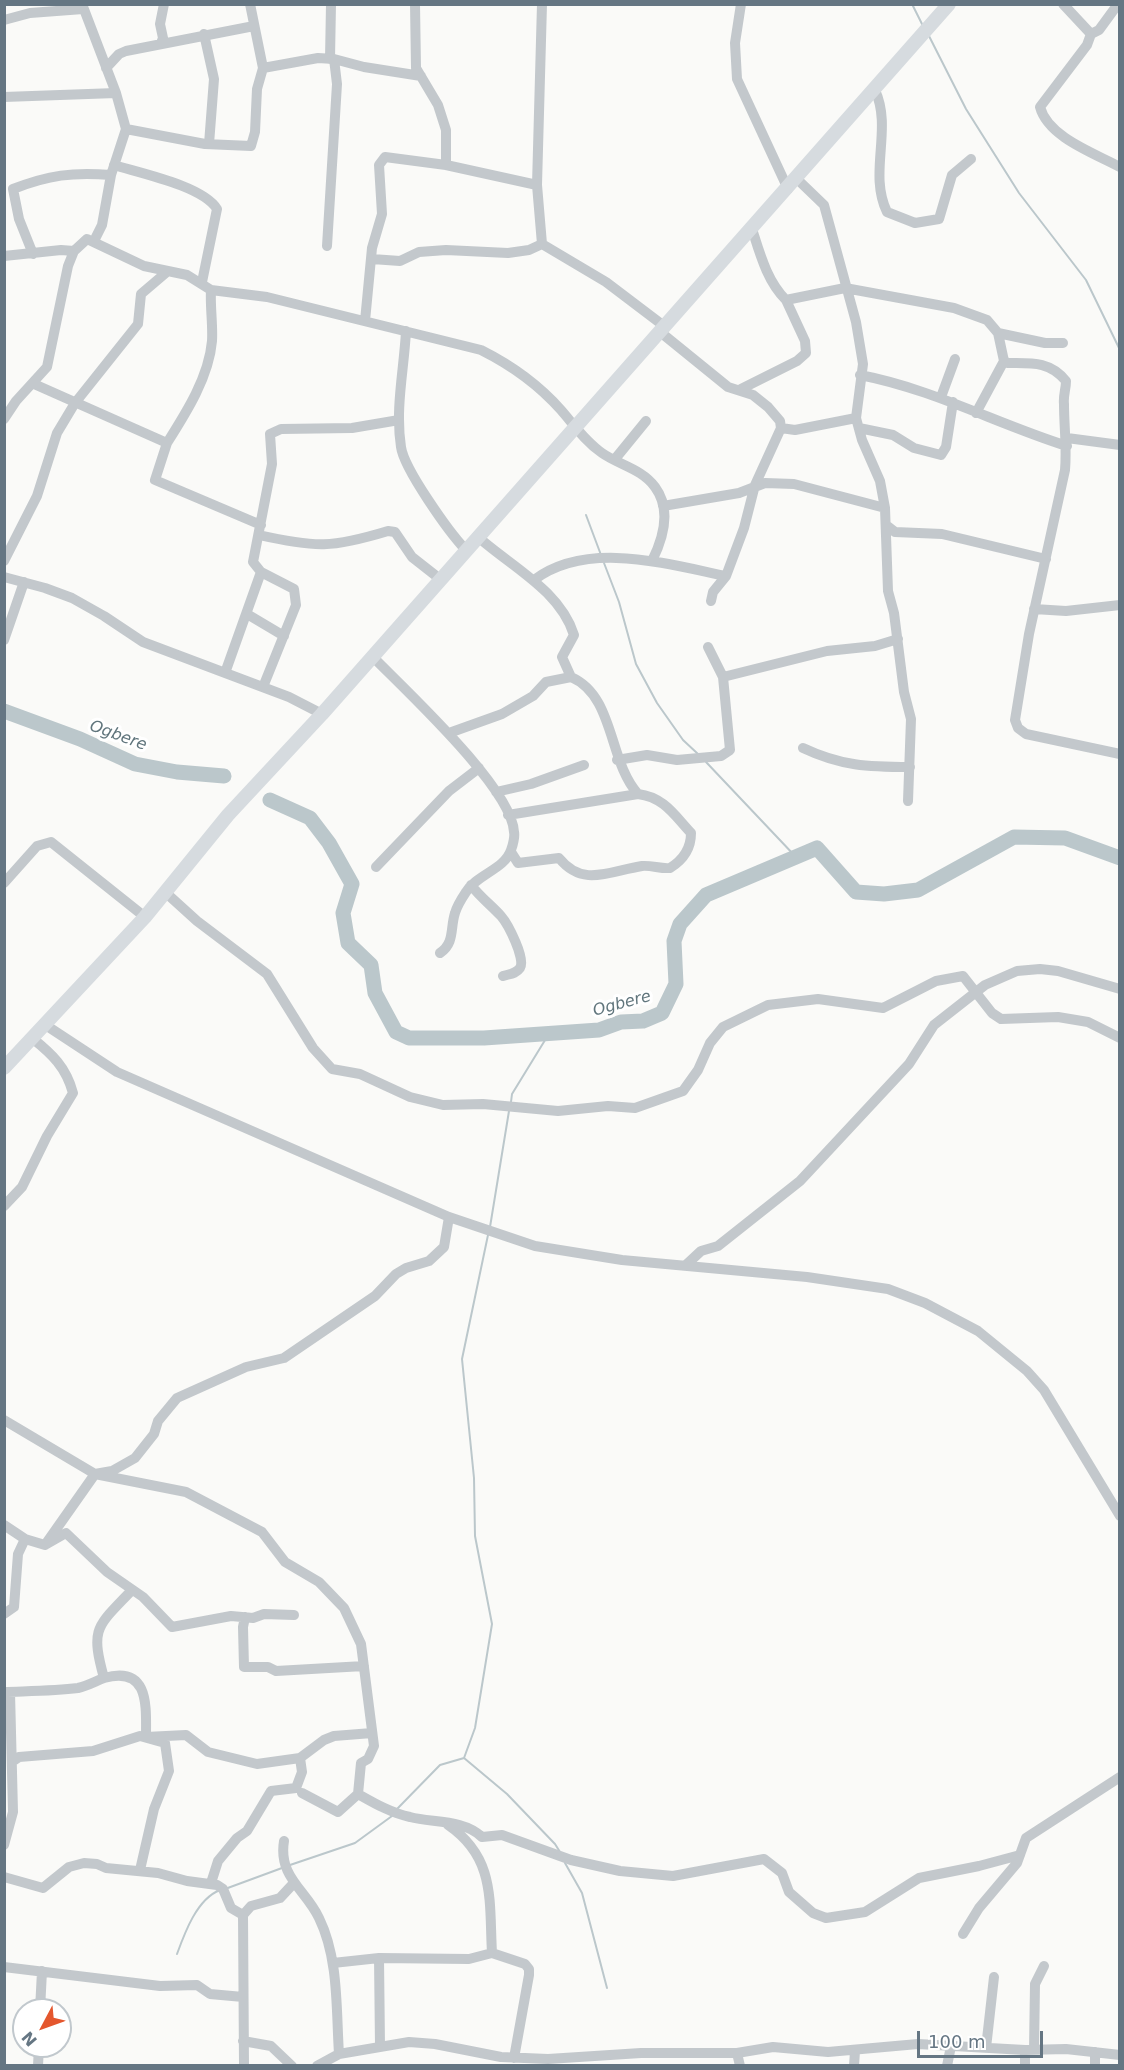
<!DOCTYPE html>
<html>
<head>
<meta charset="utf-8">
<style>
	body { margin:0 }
	#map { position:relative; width:1124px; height:2070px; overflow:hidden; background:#fafaf8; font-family:"DejaVu Sans",sans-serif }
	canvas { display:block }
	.frame { position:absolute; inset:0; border:6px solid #657683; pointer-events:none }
	.north { position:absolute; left:12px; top:1998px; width:60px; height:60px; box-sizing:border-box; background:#fff; border:2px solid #c1c8cd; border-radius:50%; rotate:229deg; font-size:16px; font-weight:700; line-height:24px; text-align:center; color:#657683 }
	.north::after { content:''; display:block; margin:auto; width:21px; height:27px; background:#e4572e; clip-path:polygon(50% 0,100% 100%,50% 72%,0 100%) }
	.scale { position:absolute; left:917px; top:2031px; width:126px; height:27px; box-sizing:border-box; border:3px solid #657683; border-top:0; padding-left:8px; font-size:18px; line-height:21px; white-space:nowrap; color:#657683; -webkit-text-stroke:4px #fff; paint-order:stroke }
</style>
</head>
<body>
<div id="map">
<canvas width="1124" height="2070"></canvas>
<div class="frame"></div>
<div class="north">N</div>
<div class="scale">100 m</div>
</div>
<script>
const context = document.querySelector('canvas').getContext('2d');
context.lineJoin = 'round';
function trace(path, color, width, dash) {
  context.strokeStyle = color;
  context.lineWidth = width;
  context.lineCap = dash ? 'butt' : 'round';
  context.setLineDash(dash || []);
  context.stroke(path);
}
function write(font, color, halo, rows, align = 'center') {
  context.font = font + ' "DejaVu Sans",sans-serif';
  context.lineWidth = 6;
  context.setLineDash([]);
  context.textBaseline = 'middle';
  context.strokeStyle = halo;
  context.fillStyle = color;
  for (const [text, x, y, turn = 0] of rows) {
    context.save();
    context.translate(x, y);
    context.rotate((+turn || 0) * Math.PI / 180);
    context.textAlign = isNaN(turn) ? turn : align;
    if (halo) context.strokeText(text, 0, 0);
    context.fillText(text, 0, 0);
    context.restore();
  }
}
const stream = new Path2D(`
	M912 4 923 26
	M929 36 966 109 1019 193 1086 280 1120 350
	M586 515 601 555
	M604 563 619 602 636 664 657 703 683 740 698 754
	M706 762 795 856
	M511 1102 512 1094 550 1032
	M490 1227 509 1111
	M464 1758 475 1728 492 1624 475 1536 474 1478 462 1359 488 1235
	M464 1758 507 1794 555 1844 560 1852
	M397 1809 440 1765 464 1758
	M565 1863 582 1893 607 1988
	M290 1865 355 1843 392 1816
	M225 1889 282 1868
	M177 1954C185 1932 197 1899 220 1890`);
const river = new Path2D(`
	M4 711 80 739 135 764 177 772 224 776
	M270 800 310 818 329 843 352 884 343 913 348 943 371 965 375 993 396 1032 409 1038H484L599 1030 621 1022 643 1021 662 1013 676 984 674 941 680 924 706 895 817 848 856 892 884 894 918 890 1014 837 1065 838 1120 858`);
const minor = new Path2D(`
	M82 4 116 93 126 129 111 175 102 225 94 241
	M415 4 416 68 438 105 446 130V165
	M741 4 735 43 737 79 788 189
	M1063 4 1091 34
	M1118 4 1099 30 1091 34 1087 45 1040 107C1048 137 1094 153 1120 167
	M4 20 30 13 83 9
	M204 34 214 79 209 144
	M161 43 163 38 160 24 164 4
	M330 59 331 4
	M106 68 119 54 126 51 254 26
	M263 68 318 58 334 59 364 67 421 76
	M875 90C893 129 868 173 887 212L915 223 939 219 952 175 971 159
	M4 97 116 93
	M126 129 205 144 251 146 255 132 257 89 263 68 250 4
	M114 165C140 173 203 186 217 209L202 282
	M797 179 824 205 856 322 863 364 856 418 862 440 880 481 885 508 888 591 894 613 904 692 911 719 908 801
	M752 229C760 254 767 281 786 300L845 288 954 308 987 320 998 333 1004 361 976 413
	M542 244 537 185 542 4
	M542 244 606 282 664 326
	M327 246 337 84 334 59
	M33 254 19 219 13 189C49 175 72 172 111 175
	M4 256 61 250 74 251
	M372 259 400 261 419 252 446 250 508 253 529 250 542 244
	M365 321 372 248 382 214 379 165 385 157 446 165 537 185
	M406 331C404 370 395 408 401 447 404 469 449 532 465 549
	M659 331 728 387 753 395 768 407 780 421 781 428 755 485 744 528 726 576 713 592 711 601
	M998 333 1045 343H1063
	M1004 361 1008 363C1031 363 1050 361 1066 381 1066 389 1063 396 1064 404 1064 427 1067 448 1065 470L1029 634 1015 720 1018 728 1026 734 1120 754
	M860 375C933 389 997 424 1067 446
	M34 384 167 443C186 413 209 377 212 341 213 324 210 307 211 290
	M741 389 797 361 806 353 805 341 786 300
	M941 397 955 359
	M4 419 16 401 47 367 68 266 74 251 87 239 144 266 187 275 211 290 267 297 481 350C511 365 538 384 561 410 574 425 585 441 602 453 619 465 642 469 655 487 672 510 663 539 652 561
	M781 428 795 430 856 418
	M859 428 893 435 914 448 941 455 946 447 953 402
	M1067 438 1120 445
	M167 443 155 480 261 525
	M615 459 646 421
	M663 506 739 493 765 483 794 484 885 508
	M886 525 895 532 942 534 1046 559
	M259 535C316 548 332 548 388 531L395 532 412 557 440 579
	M477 536C510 566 560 590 574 635L562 657 571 677
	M4 561 37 496 57 433 75 403 138 324 141 294 168 271
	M4 577 45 588 72 598 104 616 143 642 289 697 322 714
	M534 580C587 540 667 564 726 576
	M1034 609 1066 611 1120 605
	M247 614 284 636
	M4 640 24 582
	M372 656C404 689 512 788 514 832 515 836 513 845 511 850 505 869 476 875 466 892 462 898 457 906 455 913 450 928 455 943 440 953
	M225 673 261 572
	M723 677 827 651 875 646 898 639
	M263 687 296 605 294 589 261 572 253 562 272 464 270 434 281 429 352 428 399 420
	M449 733 502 714 533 696 546 682 571 677C615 696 608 761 638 794
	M803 748C841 766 868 767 910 767
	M617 760 647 755 677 760 721 756 730 750 723 677 708 647
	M496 792 531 784 584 765
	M508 815 638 794C664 797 675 816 691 833 691 848 683 860 670 868 661 869 651 865 642 866 610 871 583 888 559 858L518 863 511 852
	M376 867 449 791 479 768
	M4 883 37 846 51 842 145 917
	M471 885C480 897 491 905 501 916 508 924 526 959 520 968 516 974 509 974 503 976
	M165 892 197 921 267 974 313 1048 332 1069 360 1074 410 1097 443 1105 483 1104 558 1111 608 1106 635 1108 683 1091 698 1070 710 1043 723 1027 768 1005 818 999 883 1008 936 981 963 976 992 1013 1001 1019 1058 1017 1088 1022 1120 1038
	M44 1024 117 1072 449 1217 535 1246 622 1260 807 1277 888 1289 925 1303 978 1331 1027 1371 1044 1390 1120 1516
	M4 1206 22 1187 47 1136 73 1093C66 1067 52 1054 32 1038
	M686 1265 701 1251 718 1246 800 1181 909 1064 934 1025 985 985 1017 971 1040 969 1058 971 1120 989
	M4 1420 95 1474 186 1492 262 1532 285 1562 319 1582 344 1608 361 1644 374 1746 368 1759 361 1763 358 1794
	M4 1525 25 1539 45 1545 66 1533 107 1572 143 1597 172 1627 231 1616 253 1618 264 1614 294 1615
	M45 1545 95 1474 112 1471 135 1458 154 1434 158 1421 177 1398 246 1367 284 1358 375 1296 396 1274 406 1268 429 1261 444 1247 449 1217
	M4 1614 14 1607 18 1554 25 1539
	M245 1617 243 1627 244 1667H268L276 1671 364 1666
	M104 1678C90 1627 97 1627 132 1590
	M4 1692C29 1691 54 1691 78 1688 87 1686 96 1681 104 1678 150 1665 146 1707 146 1737L186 1735 208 1752 257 1764 300 1758 324 1740 334 1736 372 1733
	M13 1761 19 1757 93 1751 140 1736 165 1743 169 1771 154 1809 140 1870
	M302 1793 338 1812 358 1794C374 1803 391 1813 410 1817 433 1823 463 1819 482 1837L502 1835 571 1860 620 1871 673 1876 764 1859 782 1873 789 1892 813 1913 826 1918 865 1912 919 1878 979 1866 1020 1855
	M448 1825C496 1858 489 1901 492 1953
	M284 1841C278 1877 306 1890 319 1918 339 1959 336 2009 339 2054
	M4 1845 13 1812 10 1692
	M4 1877 43 1888 69 1867 84 1863 97 1864 106 1868 158 1873 187 1881 217 1885 223 1889 231 1908 243 1915
	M211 1883 218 1861 237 1838 247 1831 271 1791 296 1788 302 1772 300 1758
	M963 1934 979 1908 1017 1863 1026 1838 1120 1777
	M379 1958 380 2046
	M333 1963 379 1958 469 1959 492 1953 525 1964 529 1969V1975L514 2058
	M4 1967 160 1986 197 1985 210 1994 243 1997
	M40 2010 42 1971
	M243 2041 271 2046 292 2066
	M986 2048 994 1977
	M1034 2050 1035 1984 1044 1966
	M1095 2052V2066
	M737 2053 740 2066
	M38 2066 39 2046
	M244 2066 243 1915 251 1906 280 1898 293 1884
	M317 2066 339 2054 409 2042 435 2044 501 2057 548 2059 641 2053H737L773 2047 828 2052 918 2044 1025 2050 1066 2049 1120 2055
	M854 2066 855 2051
	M947 2066 951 2046
	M1025 2066V2050`);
const major = new Path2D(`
	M4 1068 145 917 228 815 322 714 949 4`);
const waterNames = [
	["Ogbere",118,736,20],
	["Ogbere",622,1004,-15]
];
trace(stream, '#bbc7cb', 2);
trace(river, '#bbc7cb', 15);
trace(minor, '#c3c8cc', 10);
trace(major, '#d6dbdf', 14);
write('italic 16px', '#60757c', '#fff', waterNames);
</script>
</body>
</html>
